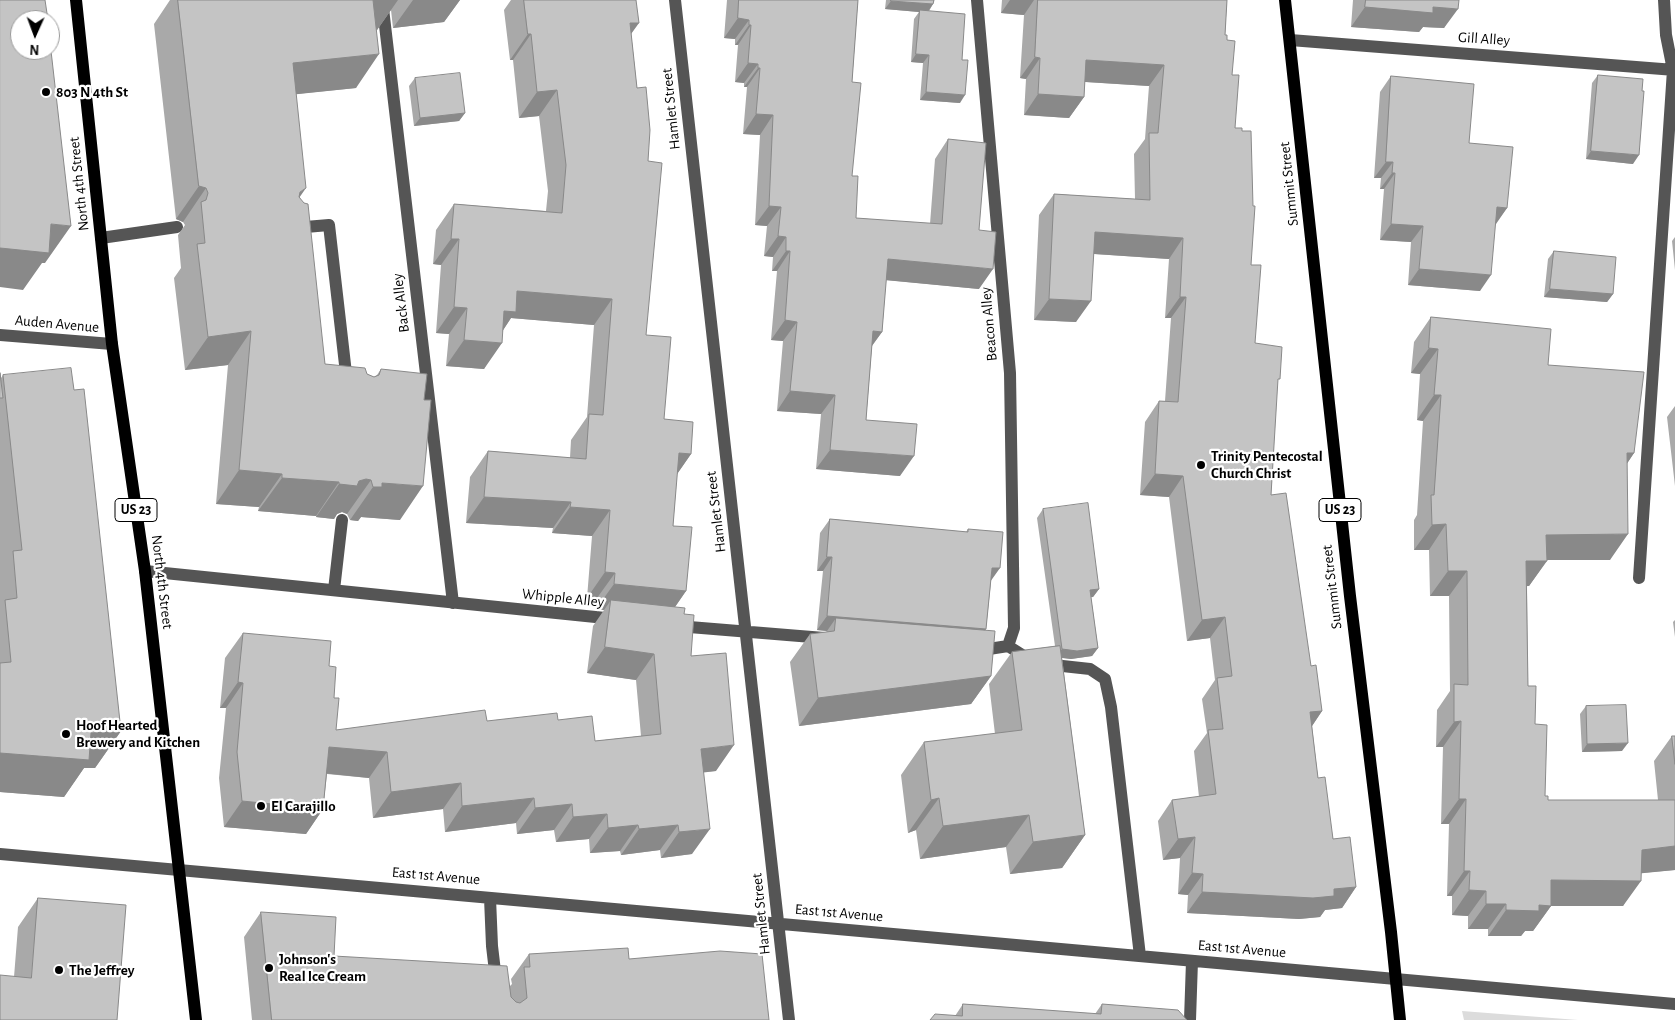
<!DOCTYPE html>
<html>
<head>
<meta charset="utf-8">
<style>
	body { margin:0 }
	#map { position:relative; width:1675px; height:1020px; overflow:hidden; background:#fff; font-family:"Alegreya Sans",sans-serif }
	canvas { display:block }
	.north { position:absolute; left:10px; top:10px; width:50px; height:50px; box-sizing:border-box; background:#fff; border:1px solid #999; border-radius:50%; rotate:182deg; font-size:14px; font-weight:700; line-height:20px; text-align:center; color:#000 }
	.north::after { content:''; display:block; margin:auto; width:18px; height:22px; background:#000; clip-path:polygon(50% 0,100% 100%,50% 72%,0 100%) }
</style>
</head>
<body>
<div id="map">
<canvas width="1675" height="1020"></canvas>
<div class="north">N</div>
</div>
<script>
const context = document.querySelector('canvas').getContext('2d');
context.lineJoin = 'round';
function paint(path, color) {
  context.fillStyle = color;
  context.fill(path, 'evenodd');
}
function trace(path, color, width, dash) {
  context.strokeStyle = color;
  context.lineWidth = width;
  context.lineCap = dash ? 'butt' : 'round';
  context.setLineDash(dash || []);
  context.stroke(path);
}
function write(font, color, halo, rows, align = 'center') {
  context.font = font + ' "Alegreya Sans",sans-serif';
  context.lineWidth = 4.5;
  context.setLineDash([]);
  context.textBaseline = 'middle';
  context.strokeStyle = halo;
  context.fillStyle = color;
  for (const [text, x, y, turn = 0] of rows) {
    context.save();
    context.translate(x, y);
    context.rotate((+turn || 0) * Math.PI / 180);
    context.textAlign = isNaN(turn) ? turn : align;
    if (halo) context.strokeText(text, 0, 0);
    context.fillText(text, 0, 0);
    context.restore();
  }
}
const green = new Path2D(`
	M1462 1011 1578 1020H1464Z`);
const minor = new Path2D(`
	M382 0 453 603
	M675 0 789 1020
	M977 0 1010 373 1014 628 1008 646
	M1290 40 1675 70
	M294 228 329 225 347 382
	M101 238 177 227
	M0 335 112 344
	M145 571 615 619
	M1639 578 1673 70 1666 35 1664 0
	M334 590 342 520
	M677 626 824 638
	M1008 646 1035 663 1090 669 1105 679 1111 707 1140 956
	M976 651 1008 646
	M0 854 1675 1004
	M490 898 492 946 496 980
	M1190 1020 1192 961`);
const major = new Path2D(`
	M76 0 112 344 145 571 196 1020
	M1285 0 1350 596 1391 932 1400 1020`);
const wall = new Path2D(`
	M170 0H460L444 22 393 28 391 10 377 30 356 88 296 94 300 197 325 364 367 374 374 377 377 375 381 369 400 520 361 517 358 521 350 520 347 514 342 512 337 514 334 519 316 517V516L258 511 259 507 216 504 228 365 185 370 174 278 181 268 178 235 185 225 183 222 176 219 154 24Z
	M511 0H636L631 33 637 88 648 161 646 335 664 419 691 454 677 474 673 526 686 591 675 607 684 614 691 656 716 771 703 772 692 854 661 858 660 850 621 855 620 851 590 853 589 839 556 842 554 830 517 834 516 823 445 832 443 809 373 818 369 778 327 774 323 809 306 834 224 827 219 778 226 708H220L225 658 243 633 329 666 334 698 336 730 487 721 558 720 595 741 641 736 636 680 587 673 593 626 604 610 596 609 597 598H587L592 536 552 533 553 528 466 523 470 477 488 451 570 458 571 440 587 417 594 325 511 318 503 330 484 369 446 366 449 334 436 333 441 265 433 264 436 230 454 204 546 211 548 191 539 116 519 118 513 60H510L504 10Z
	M727 0H858L852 82V176L856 218 930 224 935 159 948 139 979 230V289L886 280 882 332 872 346 866 420 900 476 816 469 821 414 777 411 783 341 771 340 777 271H772L773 257 764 256 767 226 755 225 760 135 743 134 747 87H744V83L735 82 738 45H735V39L724 38Z
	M886 0H934L933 4 929 11 960 103 920 100 923 63 911 62 914 19 919 12 885 9Z
	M1002 0H1227L1225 35 1227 40 1232 75 1235 128 1251 265 1255 343 1277 383 1271 495 1311 666 1322 711 1312 726 1318 778 1333 839 1356 887 1342 908 1325 910 1320 917 1299 919 1187 913 1188 895 1178 894 1180 858 1163 860 1158 821 1172 800 1199 797 1194 751 1207 733 1202 699 1215 680 1210 638 1187 641 1169 497 1140 495 1145 422 1159 401H1165L1171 318H1165L1169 259 1094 254 1076 322 1034 320 1039 215 1054 194 1135 199 1134 154 1145 139 1149 86 1085 82 1084 97 1069 118 1024 115 1026 79 1020 78 1024 15 1001 13Z
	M1353 0H1459L1444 28 1423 27 1419 32 1351 27Z
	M1598 75 1633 164 1586 159 1592 83Z
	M1391 76 1469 143 1507 208 1495 224 1480 291 1408 285 1411 242 1380 240 1384 189H1380L1381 178H1374L1380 92Z
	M415 78 465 113 459 121 414 126 409 86Z
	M1675 237V270L1672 241Z
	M1554 251 1613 294 1607 302 1544 297 1548 259Z
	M1431 317 1548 365 1634 453 1627 463 1610 560H1547L1529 586H1527L1528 686 1535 724 1545 796 1548 800H1658L1654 761 1672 736H1675V870L1641 873 1623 906H1551L1533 931H1525L1521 936H1488V929H1468V916L1452 915V896H1447L1449 824H1441L1443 747H1436L1437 710 1450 691 1449 596H1430L1429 550H1414V520L1417 515 1423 421 1417 420 1420 374 1411 373 1414 342Z
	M0 373 1 378 3 375 74 390 121 731 95 768H84L64 797 0 792Z
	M1675 406V486L1667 417Z
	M1043 509 1099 589 1093 597H1091L1098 648 1092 656 1071 659 1062 658 1085 835 1062 868 1010 874 1006 847 920 859 916 830 908 833 901 775 924 742 995 734 989 684 1012 652 1055 646 1037 518Z
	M830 519 966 532 968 529 991 582 986 629 985 630 991 676 971 704 799 726 790 662 810 634 826 632 827 631 817 630 823 571H817L820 533Z
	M1675 620V637L1673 622Z
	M1586 706 1622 751 1582 752 1580 714Z
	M38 898 117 1020 14 977 18 927Z
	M261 912 334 956 510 986 512 984 511 979 529 954 629 959 769 1020H252L244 937Z
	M963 1004 1095 1014 1102 1004 1187 1020H930L955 1016Z`);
const shadedWall = new Path2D(`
	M373 0H398L377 30 350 33Z
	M413 0H460L444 22 393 28Z
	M1010 0H1034L1024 15 1001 13Z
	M891 1 933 4 927 13 920 10 919 12 885 9Z
	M1365 7H1433L1458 9 1444 28 1423 27 1419 32 1351 27Z
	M738 18 749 20 735 39 724 38Z
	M630 23H639L621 48Z
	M749 25H751L738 45H735Z
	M528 34H531L513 60H510Z
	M379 54 356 88 270 97 293 63Z
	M916 54 929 55 923 63 911 62Z
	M1035 57 1040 58 1026 79 1020 78Z
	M1086 60 1164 65 1149 86 1071 81Z
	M748 63 758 64 744 83 735 82Z
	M758 68H760L747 87H744Z
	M557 90 539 116 519 118 537 92Z
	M926 92 965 95 960 103 920 100Z
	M1038 94 1084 97 1069 118 1024 115Z
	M465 113 459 121 414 126 420 118Z
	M756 114 773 115 760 135 743 134Z
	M1591 151 1639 155 1633 164 1586 159Z
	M1386 162H1393L1381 178H1374Z
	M1392 173H1395L1384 189H1380Z
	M199 186 206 188 183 222 176 219Z
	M306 188 283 221 300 192Z
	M769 206 781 207 767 226 755 225Z
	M1497 207 1507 208 1496 224 1486 223Z
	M51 224 71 226 45 263H42L23 290 0 287V248Z
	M1391 224 1423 226 1411 242 1380 240Z
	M1095 232 1183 238 1169 259 1080 253Z
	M778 236 786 237 773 257 764 256Z
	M451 239H459L441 265 433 264Z
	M786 251H790L777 271H772Z
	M888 259 993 269 979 289 874 279Z
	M1419 269 1491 275 1480 291 1408 285Z
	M1550 289 1613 294 1607 302 1544 297Z
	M517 291 612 299 594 325 511 318 498 338 486 337Z
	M1180 297H1186L1171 318H1165Z
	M1049 299 1091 301 1076 322 1034 320Z
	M454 307 467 308 449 334 436 333Z
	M785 320 797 322 783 341 771 340Z
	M251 331 228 365 185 370 208 337Z
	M873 331 882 332 868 351Z
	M464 340 502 343 484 369 446 366Z
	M1429 348 1438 349 1420 374 1411 373Z
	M790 391 835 395 821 414 777 411Z
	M1434 395H1441L1423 421 1417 420Z
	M830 450 914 456 900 476 816 469Z
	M679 453 691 454 673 480Z
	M1627 453H1634L1617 479Z
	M239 470 282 474 259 507 216 504Z
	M1155 474 1183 476 1169 497 1140 495Z
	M282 478 339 482 316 516 258 511Z
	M366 479 371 480 347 514 342 512 337 514 334 519 316 517 339 484 359 481Z
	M382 483 423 486 400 520 361 517 358 521 350 520 373 487Z
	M484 497 571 502 553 528 466 523Z
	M570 507 610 510 592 536 552 533Z
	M1446 524 1429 550H1414L1432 525Z
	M1628 534 1610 560H1528L1546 535Z
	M827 557H832L823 571H817Z
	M1526 561H1547L1529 586 1509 587Z
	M992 568H1000L990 582Z
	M1448 571H1467L1449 596H1430Z
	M605 572 615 573 597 598H587Z
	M614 584 686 591 668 617 611 600 604 610 596 609Z
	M1099 589 1093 597 1085 598 1090 590Z
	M827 616 986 629 977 643 836 618 827 631 817 630Z
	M1225 617 1210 638 1187 641 1202 620Z
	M605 647 654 654 636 680 587 673Z
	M1098 648 1092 656 1071 659 1056 657 1062 649Z
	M991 676 971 704 799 726 818 698Z
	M238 682 243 683 226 708H220Z
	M1322 711 1308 732 1310 712Z
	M1461 721 1443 747H1436L1454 722Z
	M121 731 95 768H84L64 797 0 792V753L91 733Z
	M1628 743 1622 751 1582 752 1587 744Z
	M734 745 716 771 683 775 701 749Z
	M329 747 387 752 369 778 312 772Z
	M461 783 443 809 373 818 391 792Z
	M534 798 516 823 445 832 462 806Z
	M939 798 916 830 908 833 931 800Z
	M1459 799H1466L1449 824H1441Z
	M242 801 323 809 306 834 224 827Z
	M572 804 554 830 517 834 535 808Z
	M607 814 589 839 556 842 573 817Z
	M1029 815 1006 847 920 859 943 826Z
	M638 825 620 851 590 853 608 828Z
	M678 825 660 850 621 855 639 829Z
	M710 829 692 854 661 858 679 832Z
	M1085 835 1062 868 1010 874 1033 842Z
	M1195 837 1180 858 1163 860 1178 839Z
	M1675 846V870L1624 875 1642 850Z
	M1464 871H1470L1452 896H1447Z
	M1192 873 1203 874 1188 895 1178 894Z
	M1551 880 1641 881 1623 906H1549H1551L1533 931H1525L1521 936H1488L1506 910Z
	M1356 887 1342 908 1325 910 1320 917 1299 919 1187 913 1202 892 1334 889Z
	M1469 890 1486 891 1468 916 1452 915Z
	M1486 904H1506L1488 929H1468Z`);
const building = new Path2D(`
	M0 0H45L48 20H20V50H50V42L71 226 51 224 49 253 0 248Z
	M178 0H373L379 54 293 63 306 188 300 192 299 197 304 203 308 204 325 364 365 368 367 374 374 377 379 375 381 369 427 374 424 400H431L423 486 382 483V487H373L371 480 366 479 359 481 357 486 339 484V482L282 478V474L239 470 251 331 208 337 197 244 205 243 201 202 206 200 208 193 206 188 199 186Z
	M524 0H636L639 23H630L637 88 646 87 650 130 648 161 662 163 646 335 671 337 664 419 693 422 691 454 679 453 673 526 692 527 686 591 614 584 615 573 605 572 610 510 570 507 571 502 484 497 488 451 586 459 589 414 603 415 612 299 517 291 516 312 504 311 502 343 464 340 467 308 454 307 459 239H451L454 204 562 213 566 165 557 90 537 92 531 34H528Z
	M739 0H858L852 82 861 83 852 176H858L856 218 942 224 948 139 986 143 979 230 996 232 993 269 888 259 882 332 873 331 866 420 917 424 914 456 830 450 835 395 790 391 797 322 785 320 790 251H786V237L778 236 781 207 769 206 773 115 756 114 760 68H758V64L748 63 751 25H749V20L738 18Z
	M891 0H934L933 4 891 1Z
	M1038 0H1227L1225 35H1227V40L1235 41 1232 75H1239L1235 128H1242V131H1251L1253 206H1255L1251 265H1261L1255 343 1282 347 1280 379H1278L1271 495 1286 493 1311 666 1316 665 1322 711 1310 712 1318 778 1325 777 1333 839 1350 837 1356 887 1334 889V896L1313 898 1202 892 1203 874 1192 873 1195 837 1178 839 1172 800 1216 794 1208 730 1223 729 1217 678 1232 676 1225 617 1202 620 1183 476 1155 474 1159 401 1178 402 1186 297H1180L1183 238 1095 232 1091 301 1049 299 1054 194 1150 200 1149 133H1158L1164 65 1086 60 1084 97 1038 94 1040 58 1035 57Z
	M1366 0H1459L1458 9 1433 7V13L1365 7Z
	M920 10 965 14 962 60H968L965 95 926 92 929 55 916 54Z
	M460 73 465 113 420 118 415 78Z
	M1598 75 1643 79 1642 91H1644L1639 155 1591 151Z
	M1391 76 1474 84 1469 143 1513 147 1507 208 1497 207 1491 275 1419 269 1423 226 1391 224 1395 173H1392L1393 162H1386Z
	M1554 251 1616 257 1613 294 1550 289Z
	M1431 317 1551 329 1548 365 1644 372 1634 453H1627L1628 534 1546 535 1547 561H1526L1528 686H1536L1535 724 1547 725 1545 796H1548V800H1675V846L1642 850 1641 881 1551 880V906L1539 905V911L1506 910V904H1486V891L1469 890 1470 871H1464L1466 799H1459L1461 721 1454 722V684L1468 685 1467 571H1448L1446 524 1432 525 1431 495H1434L1441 395H1434L1438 349 1429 348Z
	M71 368 74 390 84 389 121 731 91 733 89 760 0 753V663L11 662 5 600 17 598 13 551 22 550 3 375Z
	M0 373 3 398H0Z
	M1088 503 1099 589 1090 590 1098 648 1077 651 1062 649 1043 509Z
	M830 519 968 532V529L1003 532 1000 568H992L986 629 827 616 832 557H827Z
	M611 600 685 608 684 614 694 615 691 656 726 653 734 745 701 749 710 829 679 832 678 825 639 829 638 825 608 828 607 814 573 817 572 804 535 808 534 798 462 806 461 783 391 792 387 752 329 747 323 809 242 801 237 752 243 683 238 682 243 633 331 641 329 666 336 667 334 698H339L336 730 485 710 487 721 557 713 558 720 592 716 595 741 661 734 654 654 605 647Z
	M836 618 995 631 991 676 818 698 810 634 834 631Z
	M1060 646 1085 835 1033 842 1029 815 943 826 939 798 931 800 924 742 1022 730 1012 652Z
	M1626 705 1628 743 1587 744 1586 706Z
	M1672 736H1675V764Z
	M38 898 126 905 117 1020H0V975L31 978Z
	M261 912 336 917 334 956 507 966 511 997 516 1002 520 1003 527 998 524 967H530L529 954 628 948 629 959 720 951 762 954 769 1020H272Z
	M963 1004 1101 1014 1102 1004 1178 1010 1187 1020H930L935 1014 962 1016Z`);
const markers = [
	[46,92,5,"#000"],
	[1201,465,5,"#000"],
	[66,734,5,"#000"],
	[261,806,5,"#000"],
	[269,968,5,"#000"],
	[59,970,5,"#000"]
];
const shields = [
	[136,510,42],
	[1340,510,42]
];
const shieldNames = [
	["US 23",136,510],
	["US 23",1340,510]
];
const streetNames = [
	["Gill Alley",1484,39,4],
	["Hamlet Street",671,109,-96],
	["North 4th Street",79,184,-96],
	["Summit Street",1289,184,-96],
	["Back Alley",401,303,-97],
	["Auden Avenue",57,324,5],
	["Beacon Alley",989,324,-95],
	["Hamlet Street",716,512,-97],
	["North 4th Street",162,582,83],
	["Summit Street",1332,587,-97],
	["Whipple Alley",563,598,6],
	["East 1st Avenue",436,876,5],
	["East 1st Avenue",839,913,5],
	["Hamlet Street",761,914,-96],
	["East 1st Avenue",1242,949,5]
];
const poiNames = [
	["803 N 4th St",56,92],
	["Trinity Pentecostal",1211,456],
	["Church Christ",1211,473],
	["Hoof Hearted",76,725],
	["Brewery and Kitchen",76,742],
	["El Carajillo",271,806],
	["Johnson's",279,959],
	["Real Ice Cream",279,976],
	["The Jeffrey",69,970]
];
paint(green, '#dcdcdc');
trace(minor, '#555', 12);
trace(major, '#000', 12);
paint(wall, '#a9a9a9');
paint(shadedWall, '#898989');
paint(building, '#c4c4c4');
trace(building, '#898989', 1);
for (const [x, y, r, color] of markers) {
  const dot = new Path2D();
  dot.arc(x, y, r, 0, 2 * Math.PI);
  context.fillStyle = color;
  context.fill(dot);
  trace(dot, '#fff', 2);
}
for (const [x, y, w] of shields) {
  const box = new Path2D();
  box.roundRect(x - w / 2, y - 11.5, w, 23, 4);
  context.fillStyle = '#fff';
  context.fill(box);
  trace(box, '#000', 1);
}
write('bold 14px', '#000', null, shieldNames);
write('15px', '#000', '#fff', streetNames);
write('bold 15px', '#000', '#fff', poiNames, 'left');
</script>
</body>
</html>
